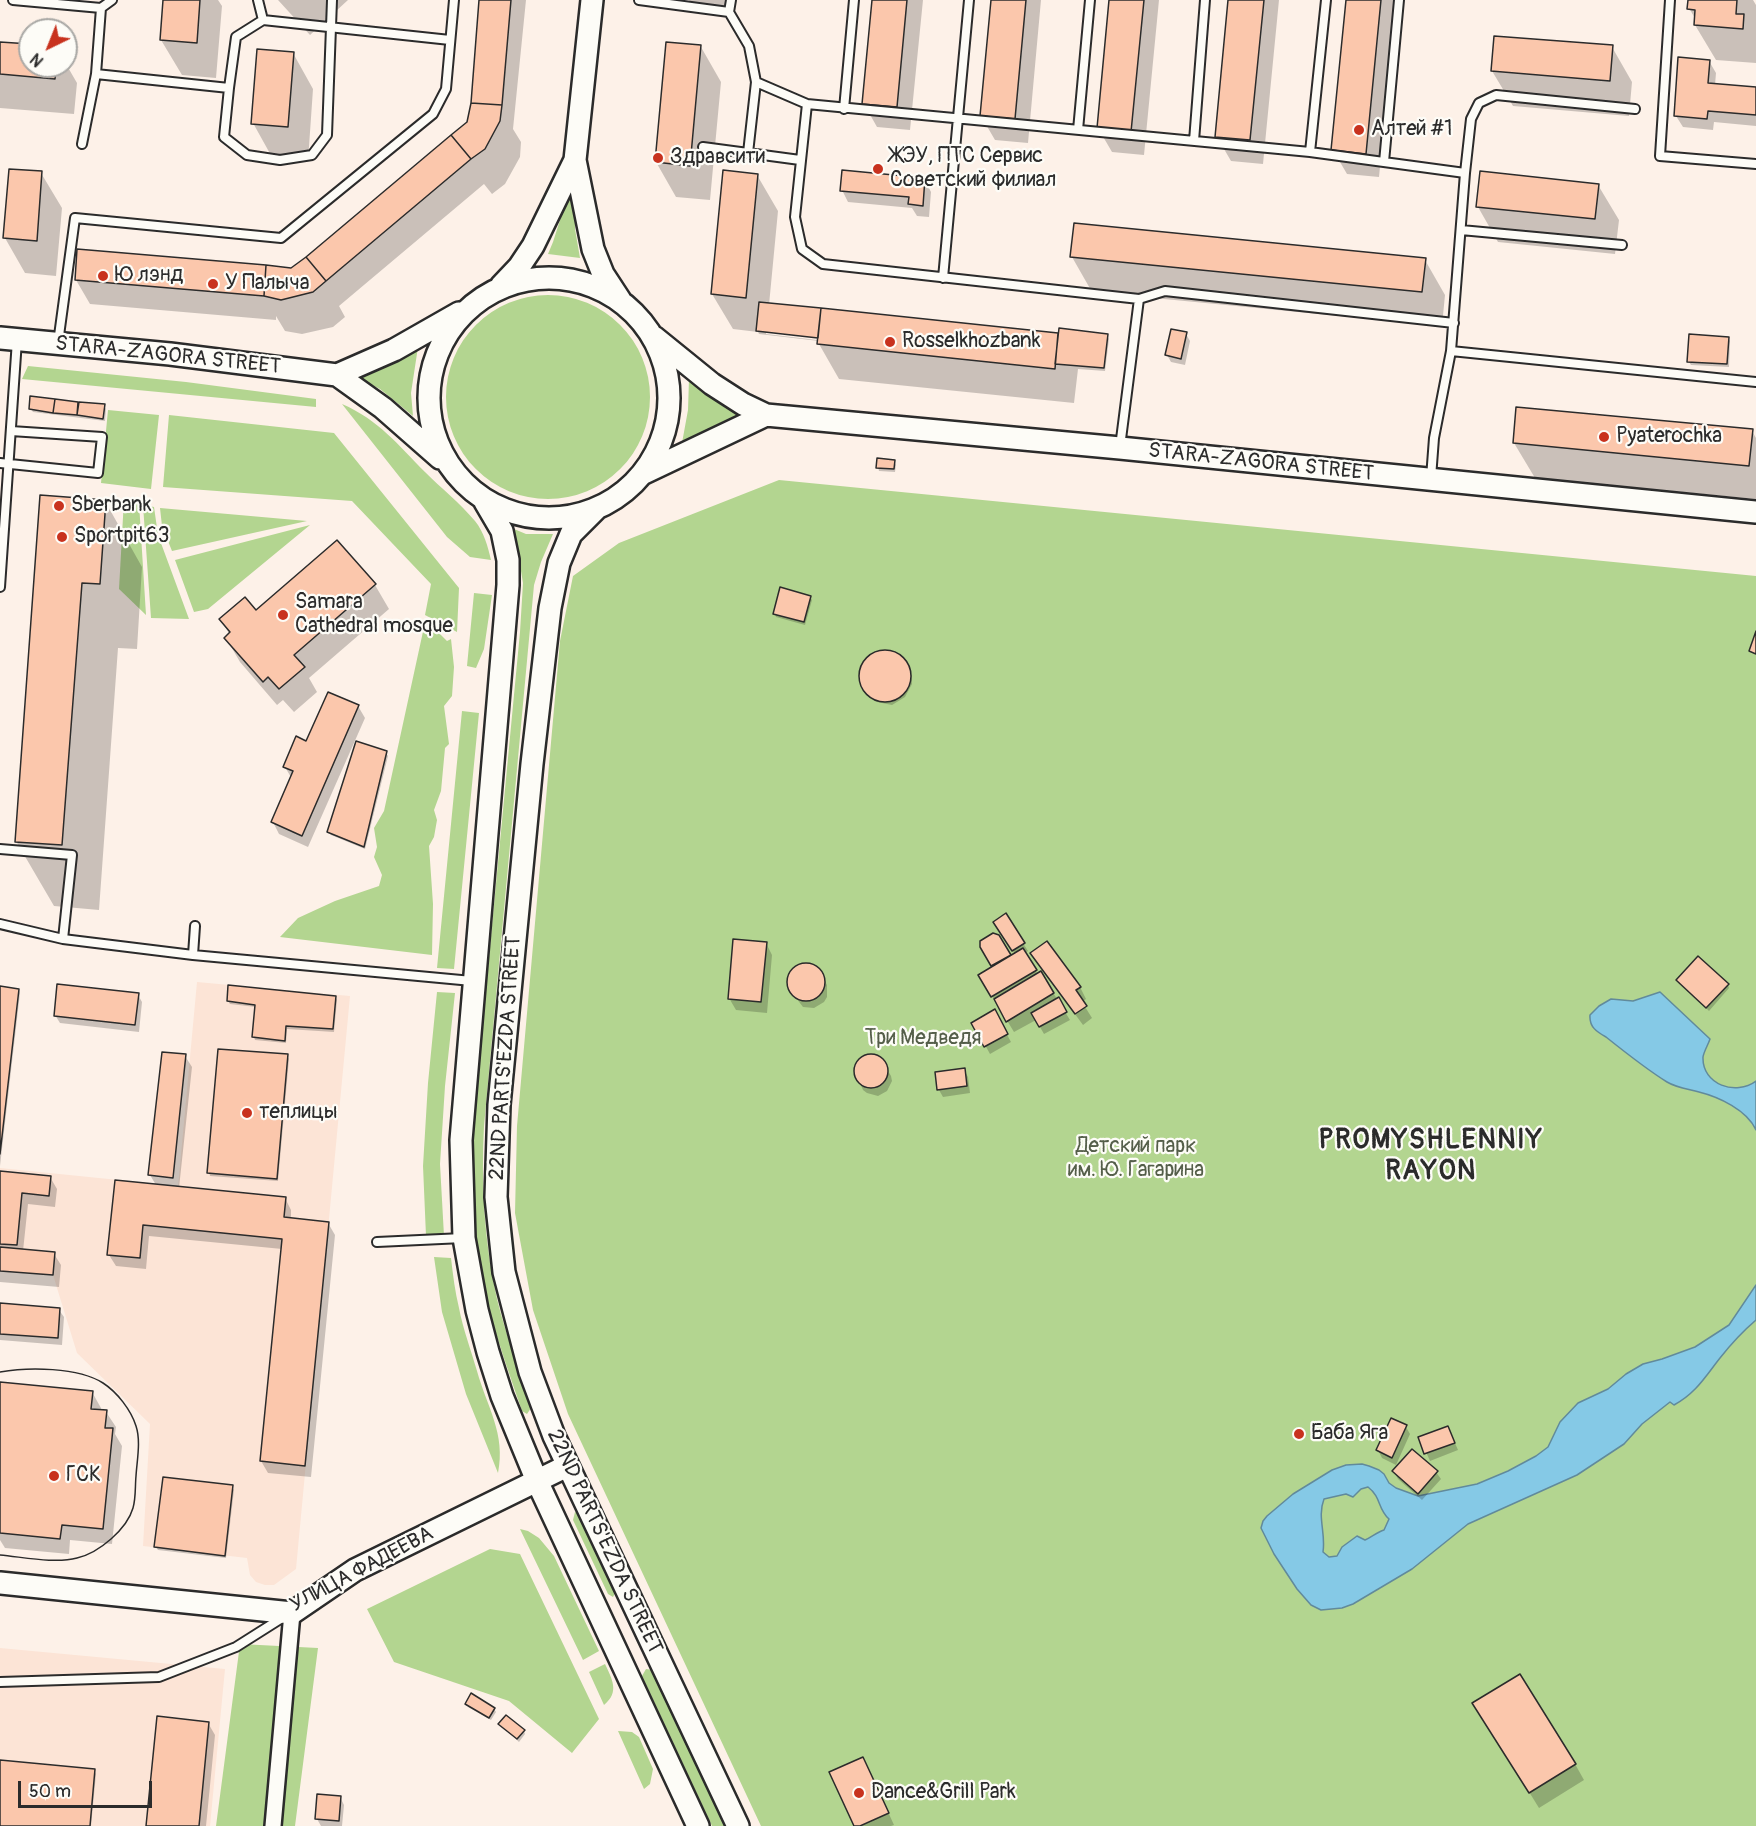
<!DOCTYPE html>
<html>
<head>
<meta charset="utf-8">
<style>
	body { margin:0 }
	#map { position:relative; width:1756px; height:1826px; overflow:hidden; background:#fdf1e8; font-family:Pangolin,sans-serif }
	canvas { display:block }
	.north { position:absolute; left:18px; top:18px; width:60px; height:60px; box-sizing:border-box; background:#fdfcf7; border:2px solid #a9a8a5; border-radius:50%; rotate:223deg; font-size:16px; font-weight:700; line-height:24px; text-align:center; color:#2b2b2b }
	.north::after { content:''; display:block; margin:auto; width:21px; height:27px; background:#c8321e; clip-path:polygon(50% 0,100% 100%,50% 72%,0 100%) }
	.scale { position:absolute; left:18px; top:1781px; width:134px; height:27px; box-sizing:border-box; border:3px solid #2b2b2b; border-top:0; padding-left:8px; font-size:18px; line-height:21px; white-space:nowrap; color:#2b2b2b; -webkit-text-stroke:4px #fdfcf7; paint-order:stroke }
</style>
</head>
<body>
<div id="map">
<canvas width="1756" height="1826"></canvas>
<div class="north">N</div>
<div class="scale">50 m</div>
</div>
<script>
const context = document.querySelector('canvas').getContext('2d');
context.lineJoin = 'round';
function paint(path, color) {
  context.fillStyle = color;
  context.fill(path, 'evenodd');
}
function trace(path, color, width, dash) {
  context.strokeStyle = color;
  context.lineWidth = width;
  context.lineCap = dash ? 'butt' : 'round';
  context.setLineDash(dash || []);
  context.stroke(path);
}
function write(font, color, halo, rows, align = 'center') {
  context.font = font + ' Pangolin,sans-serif';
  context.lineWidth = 4.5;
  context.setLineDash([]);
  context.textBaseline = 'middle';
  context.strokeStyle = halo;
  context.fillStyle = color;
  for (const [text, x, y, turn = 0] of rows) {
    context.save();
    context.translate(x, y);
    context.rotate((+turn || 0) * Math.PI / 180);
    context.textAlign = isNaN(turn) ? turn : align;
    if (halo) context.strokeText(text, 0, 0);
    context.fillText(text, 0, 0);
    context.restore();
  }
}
const built = new Path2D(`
	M197 982 350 996 296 1569 274 1585H265L256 1582 250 1575 247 1558 143 1546 150 1424 77 1353 53 1275 55 1252 0 1247V1168L178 1186Z
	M0 1648 225 1669 210 1826H0Z`);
const green = new Path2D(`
	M568 195H575V229L580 258 548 254 553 242Z
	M446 397a102 102 0 1 1 204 0a102 102 0 1 1-204 0Z
	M418 347 411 393 413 416 380 389 352 375Z
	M28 366 186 382 316 399V407L22 379Z
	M689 379 749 412 722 422 682 443 688 410Z
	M342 404C379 420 398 445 425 472 441 488 460 503 475 521 484 532 488 547 491 560L470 557 447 537Z
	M108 410 159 415 151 489 101 483Z
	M169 415 334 433 459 588 457 632 425 615 431 584 352 501 163 487Z
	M779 480 1756 576V1826H761L568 1414 533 1310 515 1213 517 1126 560 641 573 576 619 543Z
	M124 499 139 503 146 615 119 589Z
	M143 505 154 507 158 535 189 619 151 618Z
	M160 508 307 521 172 551 162 526Z
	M310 525 208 609 194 612 175 560Z
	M514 529 526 534H553L541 562 534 585 484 1126C481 1184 484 1241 497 1299 506 1336 520 1372 531 1408L527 1414 522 1411C510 1376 498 1342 488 1307 473 1248 470 1185 473 1125L520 632 523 583Z
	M474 593 492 595 484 649 476 668 467 666Z
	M424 627 440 634 447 641 451 639 454 667 452 696 444 706 449 744 445 748 441 791 434 810 437 820 434 837 429 846 433 904 432 955 280 937 298 918 335 901 379 886 382 875 374 857 377 847 374 828 384 811Z
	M462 711 479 713 454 969 437 968Z
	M437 992 455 993 445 1086 440 1164 444 1236H426L423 1166 428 1083Z
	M434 1257 451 1258C453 1275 455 1292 459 1308 463 1329 471 1350 477 1371 487 1407 506 1434 498 1473L466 1394 442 1312Z
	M575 1512 582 1515 616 1591 613 1597 608 1594 573 1520Z
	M520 1529 528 1531 539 1538 554 1556 599 1651 583 1660Z
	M490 1549 520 1554 599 1719 572 1753 509 1701 394 1662 367 1609Z
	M240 1644 318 1648 295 1826H216Z
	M605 1664C612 1679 620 1692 604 1705L589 1672Z
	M646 1669 653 1670 725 1826H712L642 1676Z
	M618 1731 632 1732 639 1737 653 1769 650 1784 644 1789Z`);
const water = new Path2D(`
	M1660 992 1710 1039C1708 1045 1704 1051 1703 1057 1702 1085 1736 1096 1756 1081V1130C1747 1110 1719 1097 1699 1092 1688 1089 1677 1088 1667 1082 1646 1069 1626 1053 1606 1037 1597 1032 1589 1027 1590 1015L1599 1006 1611 999 1633 1001Z
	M1756 1285V1320C1743 1331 1731 1344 1720 1358 1705 1377 1696 1393 1674 1405L1670 1402 1642 1424 1624 1444 1577 1475 1468 1524 1412 1569 1353 1604 1342 1608 1321 1610 1311 1605 1297 1589 1274 1554 1261 1528 1263 1521 1267 1516 1293 1494 1332 1470 1346 1465 1362 1464 1369 1466 1379 1470 1384 1474 1389 1483 1396 1488 1418 1496 1477 1484 1508 1471 1536 1456 1548 1447 1560 1422 1578 1403 1608 1389 1626 1374 1643 1364 1662 1359 1695 1347 1729 1325ZM1368 1487C1382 1498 1377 1508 1389 1519L1384 1530C1377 1532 1372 1537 1365 1540L1357 1536 1342 1547 1337 1556 1329 1557 1323 1552C1326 1533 1317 1517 1324 1499L1346 1494 1353 1497 1361 1489Z`);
const shadow = new Path2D(`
	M164 0H218L222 6 216 78 182 75 161 40Z
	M278 0H348L310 35Z
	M481 0H526L513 129 521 142 520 157 505 184 492 194 484 184 339 306 345 317 333 327 302 334 285 331 276 316V320L90 304 76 280 291 270 469 122 472 103Z
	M689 0H727L726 13 694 10Z
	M874 0H923L910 130 877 127 864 104Z
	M992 0H1041L1028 143 995 140 981 116Z
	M1110 0H1159L1144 155 1112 152 1098 128Z
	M1230 0H1279L1263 164 1231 161 1217 137Z
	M1347 0H1396L1379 177 1347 174 1333 150Z
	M1689 0H1753L1756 5V63L1716 60 1695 25 1696 20 1689 8Z
	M0 43 30 46V66H66V64L77 83 74 114 0 108Z
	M701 47 721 82 710 200 676 197 656 162Z
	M1612 47 1632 82 1629 116 1513 106 1492 71Z
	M293 53 313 89 308 161 273 159 253 123Z
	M1709 61 1716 73 1715 85 1756 88V126L1714 122 1713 130 1683 127 1676 116Z
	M41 173 62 208 56 276 25 273 5 238Z
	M757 175 778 211 769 305 1059 334 1107 336 1109 339 1105 371 1078 369 1074 403 839 379 819 344V341L759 334 758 332 733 329 712 294ZM766 331 825 338V341L766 334Z
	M925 180 931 192 929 217 917 216 912 208 848 202 842 190Z
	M1598 185 1619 220 1615 254 1498 242 1478 207Z
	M1072 257 1425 260 1445 295 1442 326 1092 292Z
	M1186 334 1190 341 1185 365 1171 362 1167 355Z
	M1728 338 1730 341 1729 367 1691 365 1689 362Z
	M32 398 104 406 106 409 105 421 33 412 31 409Z
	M1752 431 1756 438V499L1535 478 1514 443Z
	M894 461 896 465 895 472 879 471 878 467Z
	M42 497 105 501 142 567 137 649 118 648 99 910 54 906 16 841Z
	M375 585 389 609 309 678 317 692 294 712 283 700 277 705 240 662 226 638 230 635 221 620Z
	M810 597 812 600 805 625 776 617 775 614Z
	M887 652 895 654 902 658 912 676V684L905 697 892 705 877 702 870 697 863 686 861 678 862 670 865 662 871 656 879 653Z
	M358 706 365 718 308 847 279 834 273 822 292 779 285 767 307 743Z
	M386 753 388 756 365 849 331 835 329 832Z
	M1005 915 1028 951 1025 953 1038 975 1041 973 1070 1020 1044 1034 1036 1020 1014 1032 980 976 993 968 981 947 998 936 1010 957 1015 954 999 930Z
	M766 943 772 955 767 1013 736 1010 729 998Z
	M1032 954 1080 987 1086 999 1082 1002 1092 1018 1083 1025 1039 965Z
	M799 966H811L820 972 827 985V997L824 1002 814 1008 803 1007 790 990 789 978 795 969Z
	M1678 980 1728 985 1729 988 1709 1011Z
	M0 988 19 990 20 993 0 1166Z
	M138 995 142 1002 139 1032 60 1023 55 1015Z
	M335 997 337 1000 334 1032 287 1029 286 1043 255 1040 254 1037 256 1007 230 1004 228 1001Z
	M994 1011 1011 1042 990 1054 973 1023Z
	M185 1056 192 1067 179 1188 285 1198 291 1210V1220L328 1223 335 1235 311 1477 268 1473 261 1461 282 1249 149 1236 146 1269 116 1266 109 1255 156 1185 150 1175Z
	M287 1056 289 1059 278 1181 210 1176 209 1172Z
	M872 1056 881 1059 891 1076 892 1081 887 1091 878 1096 867 1093 863 1090 855 1071 856 1066 862 1058Z
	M964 1070 968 1077 970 1093 943 1097 939 1090Z
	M0 1173 50 1177 57 1189 55 1207 28 1204 23 1251 54 1254 61 1265 59 1287 0 1282Z
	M0 1304 59 1310 64 1317 62 1345 0 1340Z
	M0 1383 92 1392 101 1408V1411L106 1412 116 1427 115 1434 122 1446 112 1544 70 1540 69 1554 5 1548 0 1540Z
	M1406 1427 1410 1434 1396 1465 1382 1458 1378 1450Z
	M1448 1427 1458 1450 1430 1461 1420 1438Z
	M1394 1472H1436L1441 1479 1422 1500 1398 1479Z
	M232 1487 234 1490 226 1558 158 1550 156 1547Z
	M467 1704 494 1709 496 1712 491 1720 468 1707Z
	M1484 1719 1575 1764 1584 1780 1539 1808Z
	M208 1723 215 1735 206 1826H148Z
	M500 1724 524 1731 525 1734 519 1742Z
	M0 1762 94 1770 96 1774 91 1826H0Z
	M869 1770 894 1825 891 1826H855Z
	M340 1797 344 1805 342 1826H321L317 1819Z`);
const building = new Path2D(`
	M163 0H200L197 43 160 40Z
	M479 0H511L502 105 471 103Z
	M872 0H907L897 107 862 104Z
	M991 0H1026L1015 119 980 116Z
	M1109 0H1144L1131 132 1097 128Z
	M1228 0H1264L1250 140 1215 137Z
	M1346 0H1381L1366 154 1331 150Z
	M1688 0H1737L1736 14H1744L1743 29 1694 25 1695 10 1687 9Z
	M1494 36 1613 45 1610 81 1491 71Z
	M0 42 30 44V66H56L55 79 0 74Z
	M666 42 701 45 690 166 655 162Z
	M257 49 294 52 288 127 251 124Z
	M1678 57 1710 60 1708 83 1756 87V115L1708 111 1707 119 1674 116Z
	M471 103 502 105 500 121 485 149 471 159 451 135 467 122Z
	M451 135 471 159 326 281 306 257Z
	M9 169 42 171 37 241 3 238Z
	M723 170 758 174 746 298 711 294Z
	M842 170 925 178 923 206 908 204 909 197 840 191Z
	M1480 171 1599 184 1595 219 1476 207Z
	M1074 223 1426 258 1422 292 1070 257Z
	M77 249 266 265 264 296 75 280Z
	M306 257 326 281 313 292 281 300 264 296 266 265 291 268Z
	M759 302 821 308 818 338 756 331Z
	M821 308 1058 333 1055 369 817 344Z
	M1059 328 1108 334 1104 368 1055 364Z
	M1171 329 1187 332 1181 359 1165 355Z
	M1689 334 1729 337 1727 364 1687 362Z
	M30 396 55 399 53 413 29 409Z
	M55 399 78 402 77 415 53 413Z
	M79 402 105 404 103 419 77 415Z
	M1516 407 1753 429 1749 466 1513 443Z
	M877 458 895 460 894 469 876 468Z
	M40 495 106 500 100 584 82 583 62 845 15 842Z
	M337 540 376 584 294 655 305 667 279 689 268 677 263 682 224 638 230 632 219 619 245 597 256 610Z
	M780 587 811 596 804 622 773 614Z
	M1756 631V654L1749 651Z
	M859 676a26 26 0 1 1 52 0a26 26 0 1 1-52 0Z
	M328 692 359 705 302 836 271 822 293 771 283 767 296 736 306 741Z
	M356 741 387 751 364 847 327 832Z
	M1006 913 1025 943 1012 951 993 922Z
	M993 933 999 935 1011 955 991 966 980 947V941Z
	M733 939 767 942 761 1002 728 999Z
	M1047 941 1081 987 1076 990 1087 1006 1075 1014 1030 953Z
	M1023 948 1037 970 991 997 978 975Z
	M1698 956 1729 984 1706 1008 1676 980Z
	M787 982a19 19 0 1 1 38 0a19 19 0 1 1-38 0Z
	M1041 971 1054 993 1006 1022 994 999Z
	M57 984 139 993 135 1025 54 1016Z
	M228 985 336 996 333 1029 286 1026 285 1041 252 1037 255 1005 227 1001Z
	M0 986 19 989 0 1154Z
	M1059 997 1067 1012 1039 1027 1031 1013Z
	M995 1009 1008 1034 984 1047 971 1023Z
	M218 1049 288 1054 277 1179 207 1173Z
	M162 1052 186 1054 173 1178 148 1175Z
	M854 1071a17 17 0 1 1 34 0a17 17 0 1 1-34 0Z
	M965 1068 967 1086 937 1090 935 1072Z
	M0 1171 51 1176 49 1196 22 1193 17 1245 0 1244Z
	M115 1180 286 1197 284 1217 329 1222 305 1466 260 1461 282 1239 143 1225 140 1258 107 1255Z
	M0 1247 55 1252 53 1275 0 1271Z
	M0 1303 60 1308 58 1338 0 1334Z
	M0 1382 93 1391 91 1409 107 1410 105 1428H113L103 1529 62 1525 60 1539 0 1533Z
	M1391 1418 1407 1425 1392 1458 1376 1450Z
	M1448 1426 1455 1443 1424 1454 1418 1437Z
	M1412 1449 1438 1471 1418 1494 1392 1471Z
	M163 1477 233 1485 225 1556 154 1547Z
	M1520 1674 1576 1764 1529 1793 1472 1703Z
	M471 1693 495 1708 489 1718 465 1704Z
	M506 1715 525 1730 517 1739 498 1724Z
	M157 1716 209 1722 199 1826H146Z
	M863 1757 889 1813 860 1826H854L829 1772Z
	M0 1760 95 1769 90 1826H0Z
	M317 1794 341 1796 339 1821 315 1819Z`);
const lane = new Path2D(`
	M13 0 101 8 112 0
	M258 0 263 20
	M639 0 729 12 749 46 756 82 807 104 1310 152 1465 173
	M1670 0 1660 156 1756 164
	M101 8 96 74 229 88 236 37 263 20 450 40
	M729 12 731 0
	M756 82 748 153 800 160
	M229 88 224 137 247 155 280 160 312 155 327 135 332 0
	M807 104 795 217 802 249 823 264 1139 299 1165 291 1454 323
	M844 109 854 0
	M1078 130 1090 0
	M1194 141 1205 0
	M82 144 96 74
	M703 147 748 153
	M1310 152 1326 0
	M1384 162 1399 0
	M1461 230 1622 245
	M943 278 969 0
	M58 343 75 218 281 238 433 114 446 89 454 0
	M1451 351 1756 382
	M1120 447 1139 299
	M0 463 98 473 102 437 11 431
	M1431 478 1434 438 1451 351 1465 173 1471 119 1479 103 1496 95 1635 109
	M0 587 17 340
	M0 849 72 855 63 939
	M0 924 63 939 193 955 472 981
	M193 955 195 926
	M377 1242 463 1238
	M0 1682 159 1677 236 1647 285 1616`);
const street = new Path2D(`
	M273 1826 292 1613`);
const secondary = new Path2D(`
	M592 0 575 160 593 249 603 274 620 300
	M429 398a120 120 0 1 1 240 0a120 120 0 1 1-240 0Z
	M501 286 519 267 533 246 575 160
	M654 337 712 384 743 404 766 415 1120 448 1756 512
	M0 338 170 354 337 375 383 408 440 458
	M337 375 394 350 459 313
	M644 473 766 415
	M485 502 502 531 508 560V585L461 1140 464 1238 477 1310 488 1352 502 1396 537 1481 698 1826
	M597 508 571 534 559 563 550 608 532 764 499 1105 496 1197 504 1272 530 1372 554 1436 738 1826
	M0 1583 292 1613 355 1570 567 1466`);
const tram = new Path2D(`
	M0 1372C28 1367 78 1367 103 1383 117 1392 131 1410 136 1426 141 1441 137 1460 136 1476 135 1486 136 1498 133 1508 127 1529 99 1553 77 1558 55 1564 23 1557 0 1555`);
const markers = [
	[1359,130,6,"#c8321e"],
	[658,158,6,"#c8321e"],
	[878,169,6,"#c8321e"],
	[103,276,6,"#c8321e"],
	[213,284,6,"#c8321e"],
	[890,342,6,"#c8321e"],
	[1604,437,6,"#c8321e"],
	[59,506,6,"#c8321e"],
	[62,537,6,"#c8321e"],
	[283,615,6,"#c8321e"],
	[247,1113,6,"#c8321e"],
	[1299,1434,6,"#c8321e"],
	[54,1476,6,"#c8321e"],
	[859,1793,6,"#c8321e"]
];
const poiNames = [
	["Алтей #1",1371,130],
	["ЖЭУ, ПТС Сервис",890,157],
	["Советский филиал",890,181],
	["Здравсити",670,158],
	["Ю лэнд",115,276],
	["У Палыча",225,284],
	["Rosselkhozbank",902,342],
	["Pyaterochka",1616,437],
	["Sberbank",71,506],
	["Sportpit63",74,537],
	["Samara",295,603],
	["Cathedral mosque",295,627],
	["теплицы",259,1113],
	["Баба Яга",1311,1434],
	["ГСК",66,1476],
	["Dance&Grill Park",871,1793]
];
const streetNames = [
	["STARA-ZAGORA STREET",168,356,6],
	["STARA-ZAGORA STREET",1261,463,6],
	["22ND PARTS'EZDA STREET",506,1058,-86],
	["22ND PARTS'EZDA STREET",604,1542,65],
	["УЛИЦА ФАДЕЕВА",362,1570,-28]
];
const parkNames = [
	["Три Медведя",923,1039],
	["Детский парк",1136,1147],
	["им. Ю. Гагарина",1136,1171]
];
const districtNames = [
	["PROMYSHLENNIY",1431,1141],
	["RAYON",1431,1172]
];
paint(built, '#fce4d6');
paint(green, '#b3d590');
paint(water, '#85c9e6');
trace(water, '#618a9b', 1.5);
paint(shadow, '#0003');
paint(building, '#fbc7ac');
trace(building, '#2b2b2b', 1.5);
trace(lane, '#2b2b2b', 12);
trace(street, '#2b2b2b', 20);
trace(secondary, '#2b2b2b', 26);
trace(lane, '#fdfcf7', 8);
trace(street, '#fdfcf7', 15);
trace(secondary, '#fdfcf7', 21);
trace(tram, '#2b2b2b', 1.5);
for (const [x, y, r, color] of markers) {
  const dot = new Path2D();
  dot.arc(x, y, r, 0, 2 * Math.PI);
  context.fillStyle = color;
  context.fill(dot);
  trace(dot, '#fdfcf7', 2);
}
write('21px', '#2b2b2b', '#fdfcf7', poiNames, 'left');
write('21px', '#2b2b2b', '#fdfcf7', streetNames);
write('21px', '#545e49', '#fdfcf7', parkNames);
context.letterSpacing = '1.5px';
write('bold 27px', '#2b2b2b', '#fdfcf7', districtNames);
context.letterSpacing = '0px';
</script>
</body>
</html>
